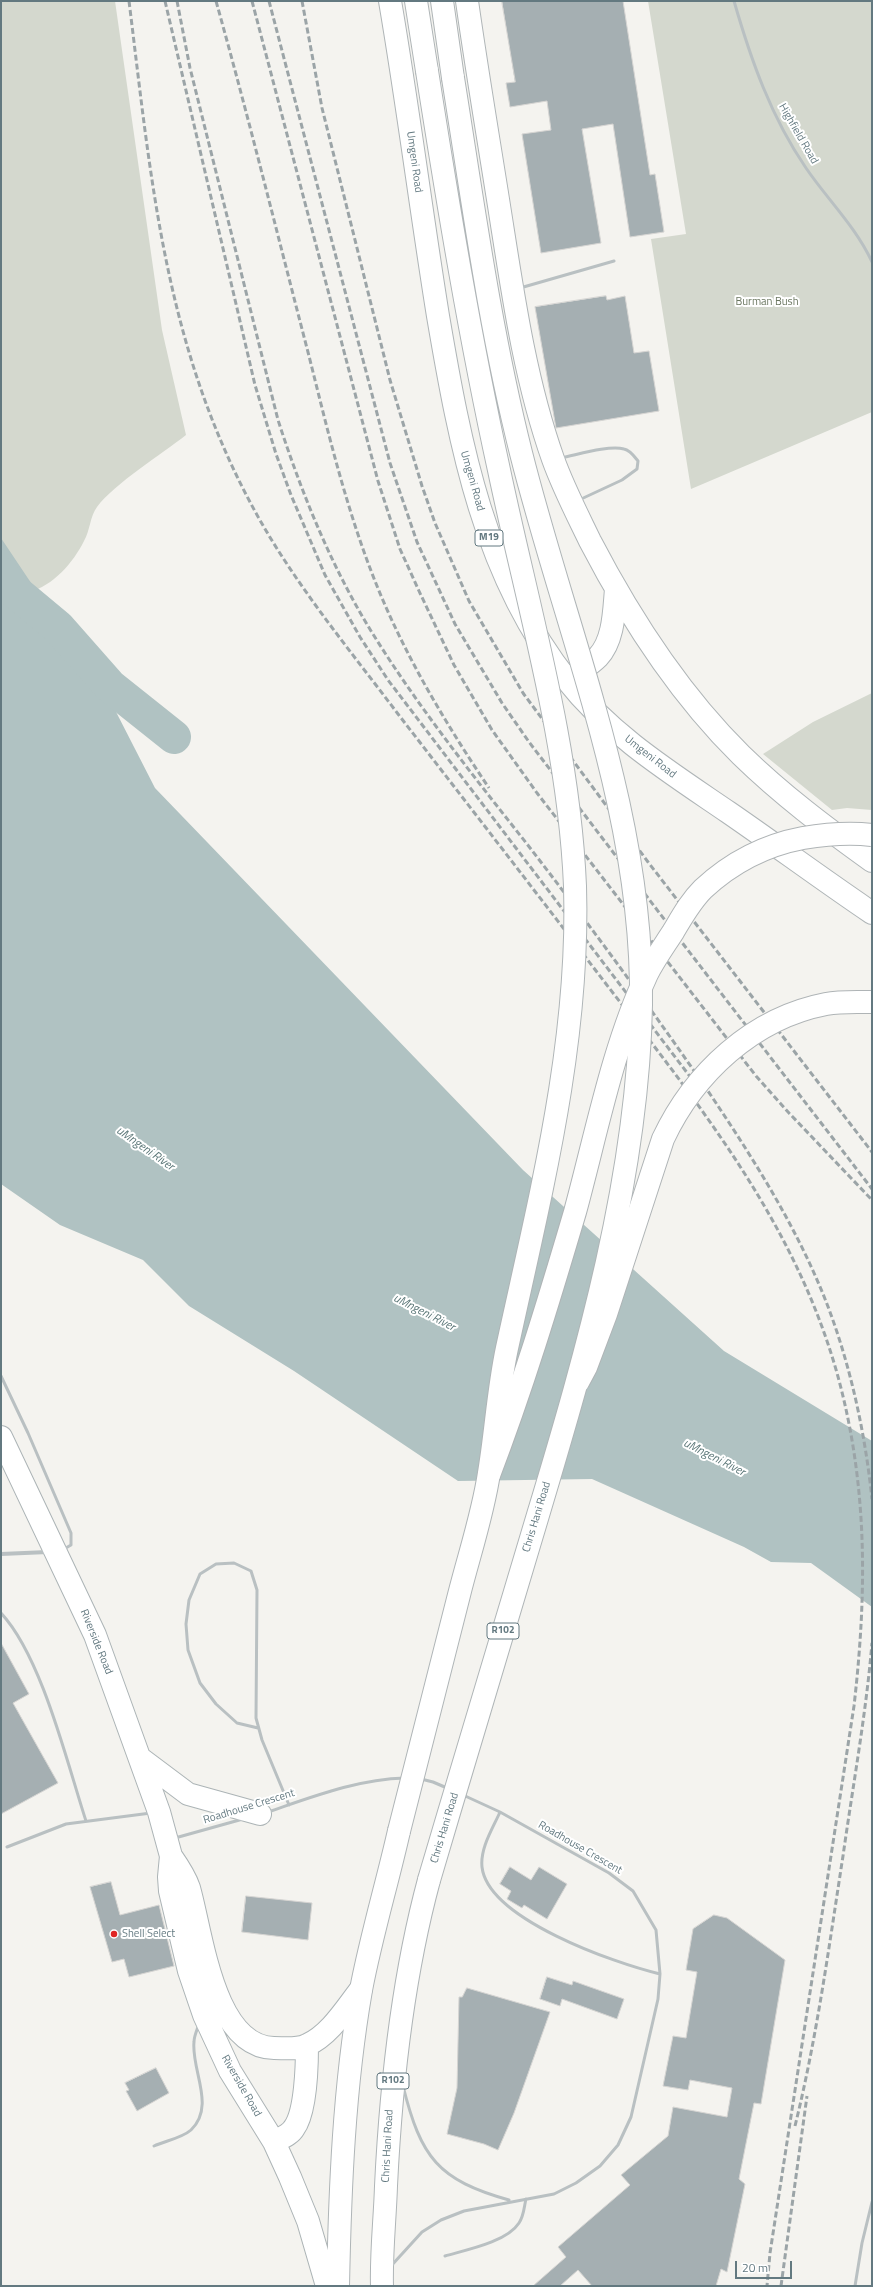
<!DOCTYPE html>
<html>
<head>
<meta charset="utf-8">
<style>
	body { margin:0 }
	#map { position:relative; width:873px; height:2287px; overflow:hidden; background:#f4f3ef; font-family:"Titillium Web",sans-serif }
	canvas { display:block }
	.frame { position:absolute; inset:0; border:2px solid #637980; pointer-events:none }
	.scale { position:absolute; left:735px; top:2261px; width:57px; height:18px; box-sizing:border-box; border:2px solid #637980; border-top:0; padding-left:5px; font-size:12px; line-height:14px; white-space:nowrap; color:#637980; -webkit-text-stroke:3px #fff; paint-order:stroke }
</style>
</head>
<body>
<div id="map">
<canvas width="873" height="2287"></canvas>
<div class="frame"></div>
<div class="scale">20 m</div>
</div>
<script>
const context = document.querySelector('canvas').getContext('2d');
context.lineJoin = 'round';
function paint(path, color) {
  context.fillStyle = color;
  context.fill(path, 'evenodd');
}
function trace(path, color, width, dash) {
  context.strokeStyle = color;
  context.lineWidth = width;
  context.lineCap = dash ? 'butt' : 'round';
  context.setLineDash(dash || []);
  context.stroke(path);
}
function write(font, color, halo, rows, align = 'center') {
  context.font = font + ' "Titillium Web",sans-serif';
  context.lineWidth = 4;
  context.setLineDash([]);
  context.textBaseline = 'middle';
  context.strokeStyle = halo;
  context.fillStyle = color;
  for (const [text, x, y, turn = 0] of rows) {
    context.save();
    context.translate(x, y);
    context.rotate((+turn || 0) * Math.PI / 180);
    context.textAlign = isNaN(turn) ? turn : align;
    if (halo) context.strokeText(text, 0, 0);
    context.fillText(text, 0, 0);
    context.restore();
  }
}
const green = new Path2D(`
	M1 1H115L162 330 186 435C162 454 114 484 97 507 90 516 90 531 84 541 73 563 53 586 29 592L1 562Z
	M648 1H872V412L691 489 651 239 686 234Z
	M872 693V810L847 808 832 810 763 754 813 722Z`);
const water = new Path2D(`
	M1 538 112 704 155 788 523 1170 724 1351 872 1441V1607L811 1563 771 1562 744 1547 592 1479 458 1481 294 1371 189 1306 143 1260 60 1225 1 1184Z`);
const river = new Path2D(`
	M1 574 16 592 58 627 110 686 174 737`);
const building = new Path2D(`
	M502 1H623L650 175 655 174 664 232 630 237 613 124 582 129 601 243 541 253 522 134 551 130 547 101 510 107 506 83 515 82Z
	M606 296 607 300 625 296 634 353 649 351 659 411 556 428 535 307Z
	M1 1643 29 1694 13 1703 58 1783 1 1814Z
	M510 1867 531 1880 539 1867 567 1884 547 1919 524 1905 522 1908 507 1899 511 1891 500 1884Z
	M111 1882 120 1915 159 1905 174 1966 129 1977 124 1959 112 1962 90 1887Z
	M246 1896 312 1903 308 1940 242 1932Z
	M714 1915 727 1918 785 1960 761 2104 754 2103 739 2179 745 2184 727 2272 721 2269 716 2286H592L578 2270 560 2286H533L566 2257 558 2247 630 2185 621 2175 668 2136 673 2107 727 2117 732 2088 690 2080 688 2090 663 2086 673 2036 686 2038 697 1972 686 1970 693 1929Z
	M547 1977 572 1985 573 1981 624 1999 617 2019 562 1999 560 2006 540 1999Z
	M467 1988 550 2012 514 2113 498 2150 484 2144 447 2134 457 2088 459 1997H462Z
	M156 2068 169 2093 137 2111 126 2091 129 2090 125 2083Z`);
const lane = new Path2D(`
	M734 1C751 60 771 117 806 168 827 199 856 227 872 262
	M520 288 614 261
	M561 458C577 455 608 445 624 449 630 450 634 456 638 461L637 469 622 480 579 500
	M1 1376 28 1433 71 1533V1545L64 1549
	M1 1613C42 1657 67 1763 86 1821
	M258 1728 237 1723 216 1704 200 1683 188 1650 186 1624 189 1600 200 1574 216 1564 234 1563 251 1571 257 1590 256 1718 262 1740 289 1805
	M421 1779 433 1782 447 1788
	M268 1812C312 1797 358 1779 405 1778
	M500 1812C493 1828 480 1848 482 1867 488 1919 614 1963 660 1974
	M175 1838 243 1819
	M7 1847 66 1824 151 1813
	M403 2086C421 2158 438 2180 509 2200
	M154 2146C165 2141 182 2138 191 2130 216 2106 191 2070 194 2042 194 2036 197 2030 199 2024
	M445 2256C466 2250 507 2242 519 2223 524 2216 524 2207 526 2199
	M391 2266 422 2232 441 2220 464 2211 554 2194 576 2183 600 2166 618 2145 631 2117 658 1999 660 1974 656 1930 633 1891 609 1873 500 1812 463 1795
	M855 2286 862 2243 872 2202`);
const street = new Path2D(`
	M1 1554 48 1552`);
const secondary = new Path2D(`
	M1 1437 95 1635 159 1812 171 1856 169 1877 170 1891 189 1971 204 2015 230 2071 274 2142 290 2177 308 2221 327 2286
	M140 1758 188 1794 260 1814
	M171 1856C178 1866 185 1876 189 1888 202 1933 213 2047 274 2048 285 2048 297 2050 307 2045 330 2035 346 2008 361 1989
	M274 2142C281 2138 290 2135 294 2128 306 2112 307 2065 307 2045`);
const primary = new Path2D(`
	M390 1C408 106 421 211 438 316 460 445 484 575 567 680 610 735 671 773 728 812 776 845 823 880 872 913
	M416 1 427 71
	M442 1 453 78
	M467 1C477 72 489 142 500 212 513 295 525 380 553 459 563 487 577 514 590 541 630 618 679 694 741 755 782 795 826 828 872 861
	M568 680C578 672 589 666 598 657 614 640 614 611 616 589
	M338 2286C340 2187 344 2088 361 1990 371 1937 387 1884 399 1831
	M382 2286C381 2253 385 2219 386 2186 391 2083 402 1980 429 1880`);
const rail = new Path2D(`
	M129 1C151 178 164 340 250 502 290 578 346 645 398 714 466 802 535 891 603 980 698 1103 794 1221 837 1373 868 1485 867 1592 854 1706L770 2253 767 2286
	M165 1 255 385 276 454 291 495 325 575 360 637 388 680 701 1091
	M177 1 190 68 278 420C301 491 329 561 368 626 415 703 471 773 527 844 589 924 650 1007 708 1091 753 1158 798 1229 827 1304 851 1367 865 1433 872 1499
	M216 1C249 119 278 237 309 356 330 440 350 525 385 605 413 669 450 730 489 788
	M252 1 378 481 400 549 419 591 454 665 492 730 537 793 756 1076 789 1113 872 1200
	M269 1 390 463 417 542 455 624 502 703 529 742 677 936 872 1189
	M302 1 322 108 390 380 422 486 435 523 469 601 523 693 648 862 872 1152
	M795 2126C817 2037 829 1946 843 1856 853 1785 866 1714 872 1643
	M781 2286 807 2096`);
const primaryBridge = new Path2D(`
	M399 1831C419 1753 439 1674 459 1595 469 1555 483 1514 489 1473 496 1431 498 1390 507 1348 540 1196 580 1043 575 886 569 744 528 608 499 470 470 338 448 205 427 71
	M429 1880C465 1758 502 1636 538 1515 587 1352 638 1176 641 1005 644 813 567 636 521 453 490 330 473 203 453 78`);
const highwayBridge = new Path2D(`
	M578 1382 586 1367 606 1314 663 1139C694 1073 753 1018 826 1004 841 1001 857 1002 872 1002
	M489 1475C522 1389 549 1300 575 1212 596 1135 613 1046 647 974 654 960 664 946 673 932 682 917 690 902 703 889 731 863 766 845 803 838 827 834 848 832 872 835`);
const markers = [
	[114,1934,4,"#e02523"]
];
const shields = [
	[489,538,28],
	[503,1631,32],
	[393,2081,32]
];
const shieldNames = [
	["M19",489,538],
	["R102",503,1631],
	["R102",393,2081]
];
const streetNames = [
	["Highfield Road",798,134,60],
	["Umgeni Road",414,162,82],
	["Umgeni Road",472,481,74],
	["Umgeni Road",650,757,38],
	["Chris Hani Road",537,1517,-73],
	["Riverside Road",96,1642,68],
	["Roadhouse Crescent",249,1807,-17],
	["Chris Hani Road",445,1828,-73],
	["Roadhouse Crescent",580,1848,30],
	["Riverside Road",241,2086,60],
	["Chris Hani Road",388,2146,-87]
];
const parkNames = [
	["Burman Bush",767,302]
];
const poiNames = [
	["Shell Select",122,1934]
];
const waterNames = [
	["uMngeni River",145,1149,35],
	["uMngeni River",424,1313,27],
	["uMngeni River",714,1458,27]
];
paint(green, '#d4d8ce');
paint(water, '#b0c2c2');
trace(river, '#b0c2c2', 34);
paint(building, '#a5afb2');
trace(building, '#d5d4d2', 1);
trace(secondary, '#acb4b6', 24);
trace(primary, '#afb5b7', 24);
trace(lane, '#b9c0c2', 3);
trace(street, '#b9c0c2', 4);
trace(secondary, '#fff', 22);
trace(primary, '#fff', 22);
trace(rail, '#9ba4a7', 3, [6, 3]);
trace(primaryBridge, '#afb5b7', 24, []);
trace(highwayBridge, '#afb4b6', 24, []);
trace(primaryBridge, '#fff', 22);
trace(highwayBridge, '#fff', 22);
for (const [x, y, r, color] of markers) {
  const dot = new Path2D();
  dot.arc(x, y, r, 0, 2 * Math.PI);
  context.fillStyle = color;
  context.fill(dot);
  trace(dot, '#fff', 1.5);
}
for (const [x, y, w] of shields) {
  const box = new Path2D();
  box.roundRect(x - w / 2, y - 8, w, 16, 3);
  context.fillStyle = '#fff';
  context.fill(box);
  trace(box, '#637980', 1);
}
write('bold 10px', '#637980', null, shieldNames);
write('11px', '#637980', '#fff', streetNames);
write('11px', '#6b7761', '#fff', parkNames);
write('11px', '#637980', '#fff', poiNames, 'left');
write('italic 12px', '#5a7677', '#fff', waterNames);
</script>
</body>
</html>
